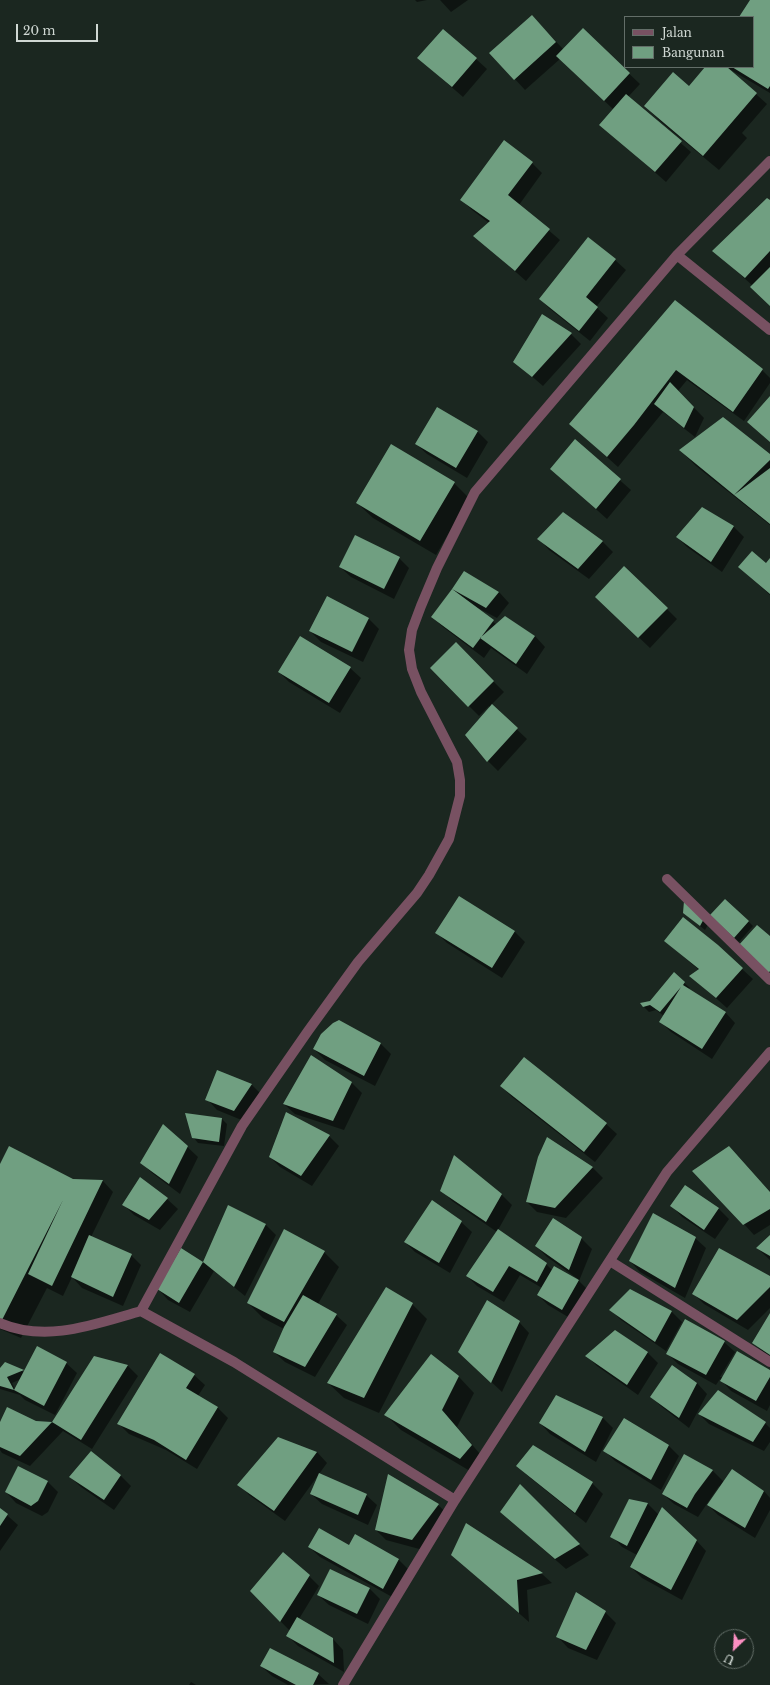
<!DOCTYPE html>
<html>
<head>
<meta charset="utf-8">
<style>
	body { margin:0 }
	#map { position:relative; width:770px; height:1685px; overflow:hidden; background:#1b2720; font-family:"Libre Baskerville",serif }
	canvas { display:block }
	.legend { position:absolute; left:624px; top:16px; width:130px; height:52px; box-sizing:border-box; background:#1b2720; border:1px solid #636e68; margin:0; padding:5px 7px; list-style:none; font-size:12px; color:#d0d8d3 }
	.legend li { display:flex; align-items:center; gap:8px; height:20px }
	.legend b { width:20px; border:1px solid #636e68 }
	.north { position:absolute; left:714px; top:1629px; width:40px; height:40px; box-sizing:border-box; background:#1b2720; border:1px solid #636e68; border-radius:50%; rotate:205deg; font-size:11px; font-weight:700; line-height:16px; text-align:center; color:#d0d8d3 }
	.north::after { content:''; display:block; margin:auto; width:14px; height:18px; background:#fc8fc2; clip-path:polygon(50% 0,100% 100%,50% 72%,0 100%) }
	.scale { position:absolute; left:16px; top:24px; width:82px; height:18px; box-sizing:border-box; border:2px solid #d0d8d3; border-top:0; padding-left:5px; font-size:12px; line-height:14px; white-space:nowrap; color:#d0d8d3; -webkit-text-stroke:3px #1b2720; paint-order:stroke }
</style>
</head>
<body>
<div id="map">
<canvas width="770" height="1685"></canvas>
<ul class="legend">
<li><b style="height:5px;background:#785162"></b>Jalan</li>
<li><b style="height:11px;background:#709f81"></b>Bangunan</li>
</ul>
<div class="north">U</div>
<div class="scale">20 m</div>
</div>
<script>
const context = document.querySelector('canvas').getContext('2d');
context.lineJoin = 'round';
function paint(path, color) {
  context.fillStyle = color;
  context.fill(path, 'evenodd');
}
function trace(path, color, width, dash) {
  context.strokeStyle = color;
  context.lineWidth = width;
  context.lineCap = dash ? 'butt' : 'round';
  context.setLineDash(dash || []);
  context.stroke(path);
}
const shadow = new Path2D(`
	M415 0H427L417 2Z
	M440 0H468L451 12Z
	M751 0H770V93L731 70 730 71 767 104 742 133 747 138 719 170 661 122 645 106 690 87 707 67H753V17H740Z
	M542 27 564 50 583 30 640 84 628 97 691 152 666 182 601 125 614 110 560 59 525 90 491 53Z
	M418 58 476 59 487 69 463 97Z
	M532 163 542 173 519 205 560 240 526 281 475 236 489 223 472 210 462 200Z
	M770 201V305L753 286 714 251Z
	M615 260 626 270 596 307 608 318 590 341 550 309 540 299Z
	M676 301 762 370 770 378V383L744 421 687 380 678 391 704 418 695 437 663 412 618 467 570 424Z
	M571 334 581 344 543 386 514 361Z
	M437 408 478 432 488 442 467 478 427 454 416 444Z
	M575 441 631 490 607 519 551 469Z
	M681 451 770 455V525L696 466Z
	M454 483 469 498 436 555 373 518 357 503Z
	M702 508 734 527 744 537 722 572 687 547 677 537Z
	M539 539 602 541 613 552 589 579 549 550Z
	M399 558 409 568 394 599 351 577 340 567Z
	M770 560V595L739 567 766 564Z
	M464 572 499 592 509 603 497 618 476 607 475 608 497 625 505 617 535 636 545 647 527 674 491 648 484 658 443 627 432 617Z
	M607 607 667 609 677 619 650 648Z
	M369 619 379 629 363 662 321 642 310 631Z
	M456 644 504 692 491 705 527 739 498 771 488 761 490 708 489 706 479 716 431 668Z
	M350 668 361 678 340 713 289 682 279 672Z
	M684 913 709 923 705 930Z
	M716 920 748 921 753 926 739 942Z
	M514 931 525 942 502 978 447 943 437 933Z
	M665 941 742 969 753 979 727 1008 691 976 699 970Z
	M674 974 690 988 688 989 725 1012 735 1023 712 1059 671 1032 660 1021 664 1016 656 1010 649 1012 644 1007 650 1002Z
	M339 1022 381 1044 391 1054 375 1086 325 1060 314 1049Z
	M311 1057 352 1083 362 1093 344 1130 295 1114 284 1104Z
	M524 1058 606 1124 617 1134 595 1162 512 1097 501 1086Z
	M218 1072 252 1085 262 1095 244 1121 217 1110 207 1099Z
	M186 1114 222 1119 227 1124 224 1146 198 1143 193 1137Z
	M164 1125 198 1157 180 1194 152 1173 142 1163Z
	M329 1136 339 1146 312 1186 280 1167 270 1157Z
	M548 1139 593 1168 603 1178 566 1218 537 1212 527 1202Z
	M454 1156 502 1195 512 1205 498 1230 546 1264 552 1270 577 1280 578 1279 547 1257 536 1246 581 1238 592 1249 579 1281 589 1291 573 1320 548 1305 538 1295 542 1288 520 1275 504 1302 477 1286 467 1276 497 1232 452 1201 442 1190Z
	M0 1167 73 1180 103 1181 113 1192 91 1237 131 1255 141 1265 123 1306 82 1288 72 1277 63 1296 47 1288 21 1338 0 1329Z
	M140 1179 167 1199 178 1209 160 1230 134 1215 124 1205Z
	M770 1192V1225L754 1235 744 1224Z
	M228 1206 265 1224 276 1235 245 1296 214 1271 190 1312 168 1300 158 1289 181 1250 204 1263Z
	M672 1206 719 1209 729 1219 715 1239 682 1217Z
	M461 1222 472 1232 450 1273 415 1252 405 1242Z
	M770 1236V1260L757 1248Z
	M695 1238 706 1248 685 1298 640 1272 630 1261Z
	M324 1252 339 1267 318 1304 336 1315 347 1325 315 1377 285 1362 274 1352 284 1329 263 1318 248 1303Z
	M770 1277V1308L748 1330 704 1304 694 1294Z
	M412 1304 427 1319 379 1413 344 1398 328 1383Z
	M611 1310 671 1311 682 1322 666 1351 621 1320Z
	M770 1315V1358L753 1343Z
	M519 1322 529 1333 502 1392 470 1362Z
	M615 1331 648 1353 658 1363 638 1395 597 1366 587 1356Z
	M724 1342 735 1352 720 1377 770 1371V1405L767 1411 731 1391 720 1379 716 1385 678 1364 667 1353Z
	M161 1354 194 1375 205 1385 198 1396 218 1408 228 1418 197 1469 166 1450 129 1434 119 1424Z
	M431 1356 459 1377 474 1393 457 1427 486 1461 475 1474 401 1430 386 1415Z
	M94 1357 128 1366 138 1376 92 1449 63 1431 30 1466 2 1453 0 1450V1425L52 1423Z
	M66 1363 77 1373 55 1415 25 1400 20 1395 0 1389V1369L6 1364 24 1372ZM21 1379 15 1389 12 1383Z
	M697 1383 707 1394 689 1428 662 1407 651 1397Z
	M699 1414 765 1423 770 1428V1442L764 1451 709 1424Z
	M603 1418 613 1428 596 1462 550 1434 540 1423Z
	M668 1445 679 1456 661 1490 615 1461 605 1451Z
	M317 1452 327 1463 319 1474 366 1495 377 1505 368 1525 322 1504 311 1494 319 1474 285 1521 249 1495 239 1484Z
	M91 1453 121 1476 131 1486 114 1510 81 1487 70 1477Z
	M517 1466 592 1483 603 1494 586 1523 528 1476Z
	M713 1471 724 1482 732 1471 764 1491 770 1498V1510L755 1538 718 1515 708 1505 721 1487 719 1486 698 1517 674 1504 663 1494Z
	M48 1482 58 1492 48 1512 42 1516 16 1503 6 1492Z
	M520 1486 589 1555 566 1569 512 1522Z
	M630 1500 648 1504 659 1515 696 1540 706 1551 682 1600 642 1578 631 1567 637 1555 622 1547 612 1536Z
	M438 1505 449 1515 423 1550 386 1540 376 1530Z
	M0 1509 18 1525 0 1551Z
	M466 1524 542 1574 552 1583 527 1590 529 1622 452 1555Z
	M355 1536 399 1560 409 1570 394 1598 320 1557 309 1547 350 1546Z
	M330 1570 370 1589 380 1599 368 1624 329 1605 318 1595Z
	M309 1576 319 1586 299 1619 333 1639 343 1650 344 1672 298 1646 288 1636 290 1631 251 1591Z
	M576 1593 605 1612 616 1623 597 1660 568 1648 558 1637Z
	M261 1666 318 1674 329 1684 288 1685 272 1676Z
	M191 1682 196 1685H189Z`);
const building = new Path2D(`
	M750 0H770V86L768 89 732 67H753V17H739Z
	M532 15 556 42 514 80 489 53Z
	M583 28 630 73 604 101 556 56Z
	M443 29 477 58 452 87 417 58Z
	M705 67H727L757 93 703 156 644 106 673 72 689 86Z
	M626 94 682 141 655 172 599 125Z
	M504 140 533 162 508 195 550 229 515 271 473 236 490 221 460 200Z
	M767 198 770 200V251L745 278 712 251Z
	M588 237 616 259 586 297 598 307 579 331 539 299Z
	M770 267V306L750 287Z
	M675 300 763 369 733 412 676 370 634 425 607 457 569 424Z
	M542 314 572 333 532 377 513 362Z
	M670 382 694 407 684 428 654 404Z
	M770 396V442L747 422Z
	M437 407 478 431 456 468 415 444Z
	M723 417 770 454V460L734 495 679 450Z
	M575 439 621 479 596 509 550 469Z
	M391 444 455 482 420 541 356 503Z
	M770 468V524L734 495Z
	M702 507 734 526 711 562 676 537Z
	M563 512 603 541 578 569 537 539Z
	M355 535 400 557 384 589 339 567Z
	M752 551 766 563 770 558V594L738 567Z
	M624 566 668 608 638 638 595 597Z
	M464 571 499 592 486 608 452 589Z
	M452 589 494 620 473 648 431 617Z
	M327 596 369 618 352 652 309 631Z
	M505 616 535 636 516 664 480 638Z
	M300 636 351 667 329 703 278 672Z
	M456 642 494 681 468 707 430 668Z
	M492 704 518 728 487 762 465 735Z
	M459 896 515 931 492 968 435 933Z
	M725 899 749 921 734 938 710 915Z
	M684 901 705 917 700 926 683 913Z
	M683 917 718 945 743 968 716 998 689 976 699 969 664 941Z
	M757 925 770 936V971L767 975 738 946Z
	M674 972 685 982 683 985 726 1012 702 1049 659 1022 681 987 660 1012 650 1005 643 1007 640 1003 650 1001Z
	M339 1020 381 1043 364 1076 313 1049 321 1034 333 1023Z
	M311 1055 352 1082 333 1121 283 1104Z
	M524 1057 607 1123 584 1152 500 1086Z
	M217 1070 252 1084 234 1111 205 1100Z
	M286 1112 330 1135 301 1176 269 1157Z
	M185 1113 222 1118 219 1142 192 1138Z
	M163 1124 188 1146 169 1184 140 1163Z
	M547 1137 593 1167 555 1208 526 1202 538 1157Z
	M9 1146 73 1179 103 1180 52 1286 28 1274 63 1200 2 1320 0 1319V1164Z
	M729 1146 770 1192V1209L743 1225 692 1171Z
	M454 1155 502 1194 486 1222 440 1191Z
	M140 1177 168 1198 149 1220 122 1205Z
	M685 1185 719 1208 704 1230 670 1206Z
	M432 1200 462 1221 439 1263 404 1242Z
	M228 1205 266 1224 234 1287 203 1262Z
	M653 1213 696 1237 675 1288 629 1261Z
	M553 1218 582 1237 569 1270 535 1246Z
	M284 1229 325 1251 284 1322 247 1303Z
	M498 1229 547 1263 537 1282 509 1266 493 1292 466 1276Z
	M89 1235 132 1254 113 1297 71 1277Z
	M770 1235V1256L756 1248Z
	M181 1248 203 1262 179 1303 157 1289Z
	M719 1248 770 1276V1287L737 1320 692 1294Z
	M554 1266 579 1280 562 1310 537 1295Z
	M386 1287 413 1303 364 1398 327 1383Z
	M630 1289 672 1311 655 1342 609 1310Z
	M303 1295 337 1314 305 1367 273 1352 284 1327Z
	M487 1300 520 1321 491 1383 458 1352Z
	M770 1313V1355L752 1343Z
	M685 1319 725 1341 706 1375 666 1354Z
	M615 1330 648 1352 627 1385 585 1356Z
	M37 1346 67 1362 44 1406 14 1390Z
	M737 1351 770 1370V1377L756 1401 720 1381Z
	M160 1353 195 1374 186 1388 218 1407 186 1460 154 1440 117 1424Z
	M431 1354 459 1376 442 1410 472 1445 460 1459 384 1415Z
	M94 1356 128 1365 81 1440 52 1422Z
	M5 1362 24 1370 7 1377 14 1390 0 1386V1368Z
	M672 1365 697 1383 679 1418 650 1397Z
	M718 1390 766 1422 753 1442 698 1414Z
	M556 1395 603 1417 585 1452 539 1423Z
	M7 1407 36 1421 52 1422 20 1456 0 1447V1422Z
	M624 1418 669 1445 651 1480 603 1451Z
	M278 1437 317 1452 274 1511 237 1485Z
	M533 1445 593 1482 575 1513 516 1466Z
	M91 1451 121 1475 104 1500 69 1477Z
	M684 1454 713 1470 695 1494 687 1508 662 1494Z
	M18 1466 48 1481 38 1501 31 1506 5 1492Z
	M732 1469 764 1491 745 1528 707 1505Z
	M319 1473 367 1494 358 1515 310 1494Z
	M388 1474 439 1504 412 1540 375 1530Z
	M520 1484 580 1544 555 1559 500 1512Z
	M629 1499 648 1503 627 1546 610 1537Z
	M662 1507 697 1540 671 1590 630 1567Z
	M0 1508 8 1514 0 1526Z
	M466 1523 543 1573 517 1580 519 1613 451 1555Z
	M319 1528 349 1545 355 1534 399 1559 383 1589 308 1547Z
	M283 1552 310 1575 280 1622 250 1591Z
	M330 1569 370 1588 357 1614 317 1595Z
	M576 1592 606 1611 586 1650 556 1637Z
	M297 1617 333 1638 334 1663 286 1636Z
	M270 1648 319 1673 313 1685H296L260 1666Z`);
const minor = new Path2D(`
	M677 255 770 330
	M667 879 770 980
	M610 1261 770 1362
	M141 1311 242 1126 308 1031 358 962 417 893 429 875 449 839 460 796V780L457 762 421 692 412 669 409 650 412 630 421 606 437 568 475 492 677 255 770 161
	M0 1323C47 1343 95 1324 141 1311L234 1362 455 1500
	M343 1685 455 1500 667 1172 770 1052`);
paint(shadow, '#0007');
paint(building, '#709f81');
trace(minor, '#785162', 10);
</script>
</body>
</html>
